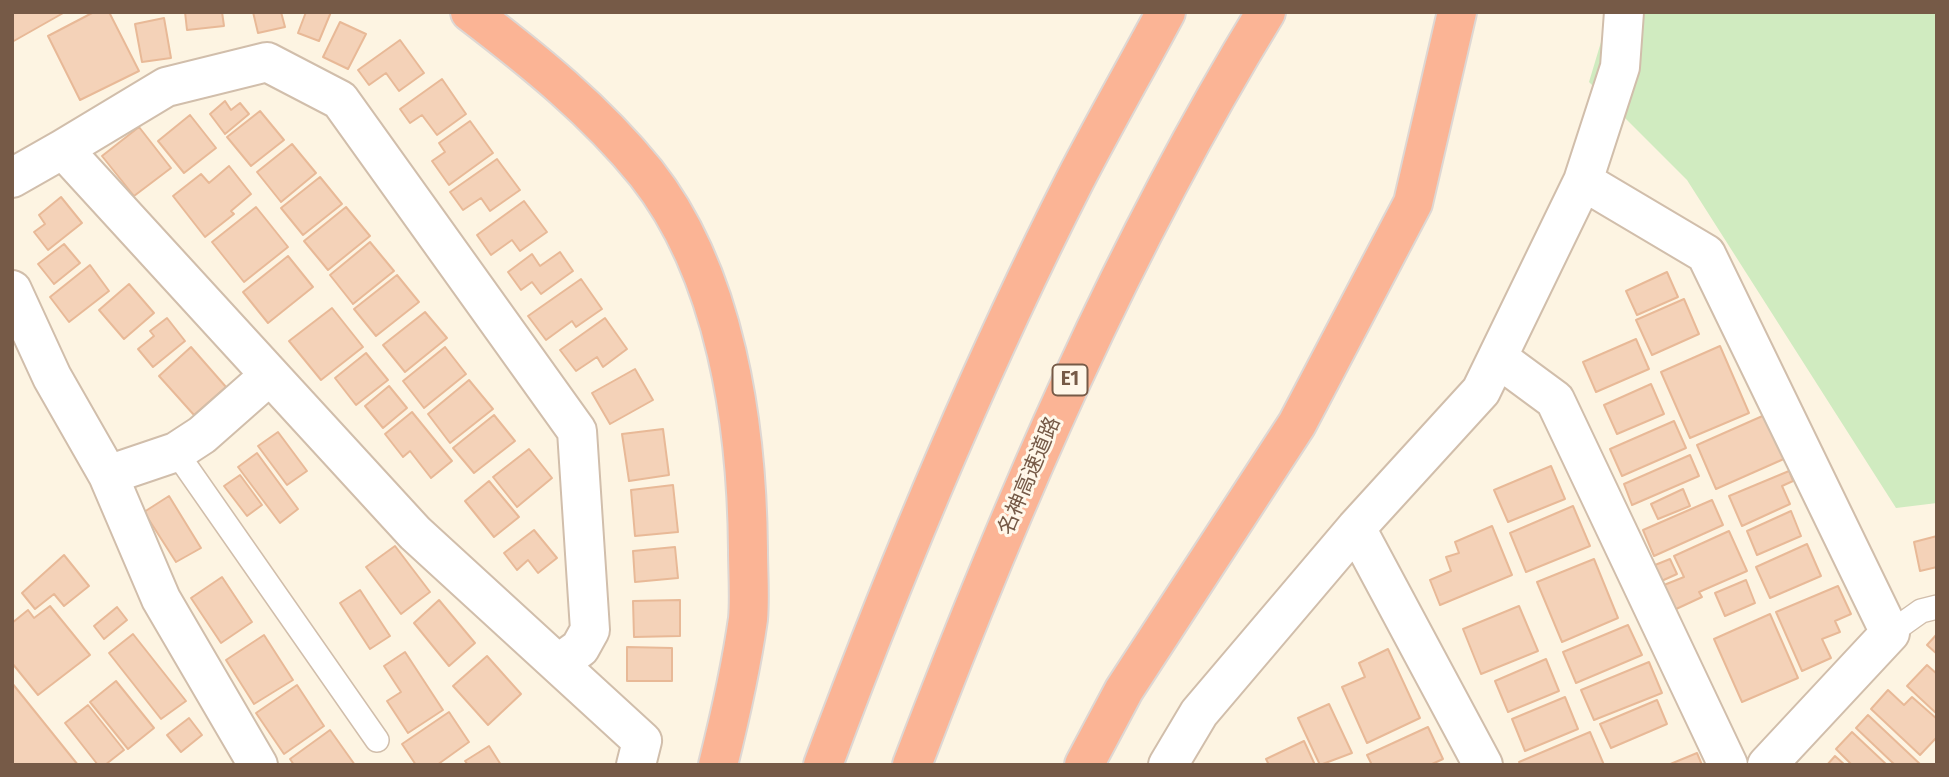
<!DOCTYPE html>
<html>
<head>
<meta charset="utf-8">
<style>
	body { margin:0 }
	#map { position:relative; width:1949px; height:777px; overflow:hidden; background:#fdf4e2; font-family:"Fira Sans",sans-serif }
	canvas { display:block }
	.frame { position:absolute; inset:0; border:14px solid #765a47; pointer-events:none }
</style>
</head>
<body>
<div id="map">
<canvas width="1949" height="777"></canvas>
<div class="frame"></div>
</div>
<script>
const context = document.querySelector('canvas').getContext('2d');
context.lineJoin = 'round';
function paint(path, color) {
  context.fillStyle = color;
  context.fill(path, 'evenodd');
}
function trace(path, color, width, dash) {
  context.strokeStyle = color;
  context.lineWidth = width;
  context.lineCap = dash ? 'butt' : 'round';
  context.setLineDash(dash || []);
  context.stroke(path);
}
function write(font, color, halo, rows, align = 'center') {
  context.font = font + ' "Fira Sans","Noto Sans JP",sans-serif';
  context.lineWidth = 6;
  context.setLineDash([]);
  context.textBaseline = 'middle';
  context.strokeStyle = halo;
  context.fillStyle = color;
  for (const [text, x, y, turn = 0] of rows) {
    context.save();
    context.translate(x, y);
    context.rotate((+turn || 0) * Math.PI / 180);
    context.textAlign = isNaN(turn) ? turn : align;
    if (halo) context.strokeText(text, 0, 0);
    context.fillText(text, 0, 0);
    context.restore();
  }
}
const green = new Path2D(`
	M1610 12H1937V503L1896 508 1687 180 1589 82Z`);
const building = new Path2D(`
	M12 12H65L12 42Z
	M94 12H109L139 71 80 100 48 36Z
	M185 12H222L224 26 187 30Z
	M253 12H281L285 27 258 33Z
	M306 12H331L319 41 298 33Z
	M164 18 171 58 142 62 135 24Z
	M340 22 366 34 348 69 323 57Z
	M400 40 424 73 399 91 386 73 369 85 358 70Z
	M442 79 466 114 437 135 422 115 410 123 400 109Z
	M225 101 231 110 240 103 249 114 225 134 210 114Z
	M260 111 284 140 251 166 227 137Z
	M190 115 216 148 184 173 158 141Z
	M470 121 493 153 449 185 432 161 445 152 439 143Z
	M139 127 171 168 134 196 102 156Z
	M292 144 316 173 281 202 257 172Z
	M497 159 520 190 490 211 481 198 463 210 450 192Z
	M229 166 251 194 231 211 234 214 205 237 173 196 201 174 209 183Z
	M320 177 342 204 303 235 281 208Z
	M61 197 82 223 48 250 34 232 45 224 39 215Z
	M524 201 547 232 520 251 512 240 491 255 477 235Z
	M256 207 288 247 244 282 212 242Z
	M346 207 370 236 328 270 304 241Z
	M370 242 394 271 353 304 330 275Z
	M64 244 80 263 54 284 38 264Z
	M560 252 573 271 541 294 532 282 521 290 508 272 532 254 540 266Z
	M288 256 313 287 268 323 243 292Z
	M90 265 109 291 69 322 50 297Z
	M1667 272 1678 297 1637 315 1626 291Z
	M397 275 419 302 376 336 354 309Z
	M581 279 602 309 576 327 572 321 546 340 528 316Z
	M129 284 154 313 124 339 99 310Z
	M1684 299 1699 334 1652 355 1636 320Z
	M332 308 363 347 321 380 289 341Z
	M425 312 447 338 405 372 383 345Z
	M167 318 185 341 153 367 138 349 154 336 150 331Z
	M605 318 627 349 603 367 597 357 576 371 560 350Z
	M1636 339 1649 369 1596 392 1583 362Z
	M1720 346 1749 413 1690 438 1661 372Z
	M191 347 226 387 194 415 159 376Z
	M445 347 466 374 424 408 403 381Z
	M366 353 388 380 356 405 335 378Z
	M635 369 653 400 610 424 592 393Z
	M469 380 493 409 450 443 428 414Z
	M1651 384 1664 414 1617 434 1604 405Z
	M389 386 407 408 383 428 365 406Z
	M412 412 452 461 431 478 410 451 403 457 385 434Z
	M1767 414 1786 458 1716 489 1697 445Z
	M494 415 515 441 474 473 453 448Z
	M1674 421 1686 448 1622 476 1610 449Z
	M663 429 669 475 629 481 622 434Z
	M278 432 307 471 287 485 258 446Z
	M529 449 552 478 517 507 493 477Z
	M257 453 298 509 280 523 238 467Z
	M1690 455 1699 476 1632 505 1624 484Z
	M1551 466 1565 499 1508 522 1494 490Z
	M1789 471 1793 481 1782 486 1790 504 1742 526 1729 496Z
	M240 475 262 505 247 516 224 486Z
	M489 481 519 517 494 537 465 501Z
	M673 485 678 532 635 536 631 490Z
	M1683 489 1690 506 1658 519 1651 504Z
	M169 496 201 548 176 562 144 512Z
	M1712 500 1723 525 1654 556 1643 530Z
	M1573 506 1590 546 1526 572 1510 533Z
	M1791 511 1801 536 1757 555 1747 531Z
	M1492 526 1512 575 1440 605 1430 580 1451 571 1446 557 1459 553 1455 542Z
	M534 530 557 558 538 573 528 560 517 570 504 553Z
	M1729 531 1747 571 1699 592 1702 597 1674 610 1664 585 1684 577 1674 556Z
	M1937 536V567L1920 571 1914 542Z
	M1807 544 1821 576 1770 598 1756 567Z
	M395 546 430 592 401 614 366 567Z
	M675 547 678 578 635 582 633 551Z
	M64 555 89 586 64 606 54 594 35 609 22 593Z
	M1594 559 1618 618 1562 642 1537 582Z
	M1670 559 1677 574 1657 583 1650 567Z
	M222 577 252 622 221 643 191 598Z
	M1746 580 1755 603 1725 616 1715 593Z
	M1838 586 1851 614 1835 621 1840 632 1822 639 1831 658 1802 671 1776 612Z
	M360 590 390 636 370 649 340 603Z
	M439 600 475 643 449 666 414 623Z
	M680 600V636L634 637 633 601Z
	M50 606 90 655 38 695 12 663V623L28 610 34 618Z
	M1519 606 1538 651 1481 674 1463 629Z
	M117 607 127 620 104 639 94 626Z
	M1770 614 1798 678 1742 702 1714 639Z
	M1628 625 1642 655 1576 683 1563 652Z
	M133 634 186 701 161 719 109 653Z
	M1937 634V654L1927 645Z
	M264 635 293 680 254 704 226 660Z
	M627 647 672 648V681H627Z
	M1388 649 1420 718 1367 743 1342 687 1365 677 1359 663Z
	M405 652 443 710 408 733 387 701 401 692 384 666Z
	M487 656 521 694 488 725 453 686Z
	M1546 659 1559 691 1508 712 1495 681Z
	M1649 662 1662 693 1594 720 1581 690Z
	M1927 665 1937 674V714L1907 686Z
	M116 681 154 728 128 749 90 702Z
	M12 683 78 765H12Z
	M297 685 324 726 284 754 256 713Z
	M1888 690 1904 705 1912 697 1937 719V737L1920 755 1871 709Z
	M1565 697 1578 729 1525 751 1512 719Z
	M1657 700 1667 724 1611 748 1600 724Z
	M1329 704 1352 753 1320 765 1298 718Z
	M88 705 124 750 105 765H98L65 723Z
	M449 712 469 742 437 765H416L402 744Z
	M1868 715 1921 765H1895L1856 728Z
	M189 718 202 735 181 752 167 735Z
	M1428 727 1443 759 1430 765H1372L1367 755Z
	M330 730 355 765H294L290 759Z
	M1590 732 1604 765H1521L1519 762Z
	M1852 732 1887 765H1852L1836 749Z
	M1304 741 1315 765H1269L1266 759Z
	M489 746 501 765H468L465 761Z
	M1697 753 1702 765H1668Z
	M1835 756 1845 765H1827Z`);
const lane = new Path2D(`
	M176 452 377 740
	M1890 633 1921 611 1937 607`);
const street = new Path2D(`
	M63 149 166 87 267 62 340 100 577 431 590 630 580 648 558 664
	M12 178 63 149 270 375
	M1583 181 1706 254 1890 633 1767 765
	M12 290 52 377 108 475 161 599 258 765
	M1498 358 1555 400 1728 765
	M108 475 176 452 202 435 270 375 415 533 642 741 636 765
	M1356 528 1483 765
	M1168 765 1199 713 1356 528 1481 391 1583 181 1620 67 1624 12`);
const highway = new Path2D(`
	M470 12C534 61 595 110 646 173 726 274 747 425 748 550 748 573 750 597 748 619 741 668 730 717 718 765
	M823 765C897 566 979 369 1075 180 1104 124 1136 68 1166 12
	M912 765C1011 506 1121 249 1266 12
	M1084 765 1124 690 1297 424 1413 203 1457 12`);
const shields = [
	[1070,380,35]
];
const shieldNames = [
	["E1",1070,380]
];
const streetNames = [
	["名神高速道路",1030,476,-67]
];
paint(green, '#d0ebc0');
paint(building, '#f4d2b8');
trace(building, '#e8b997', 2);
trace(lane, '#d1beab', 26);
trace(street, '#d1beab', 42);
trace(highway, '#ded7d3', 42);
trace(lane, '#fff', 23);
trace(street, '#fff', 38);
trace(highway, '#fbb495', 38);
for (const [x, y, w] of shields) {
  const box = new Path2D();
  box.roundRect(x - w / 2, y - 15.5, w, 31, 5);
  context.fillStyle = '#fff7e9';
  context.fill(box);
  trace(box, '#765a47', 2);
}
write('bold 19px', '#765a47', null, shieldNames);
write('21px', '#765a47', '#fff7e9', streetNames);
</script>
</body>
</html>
